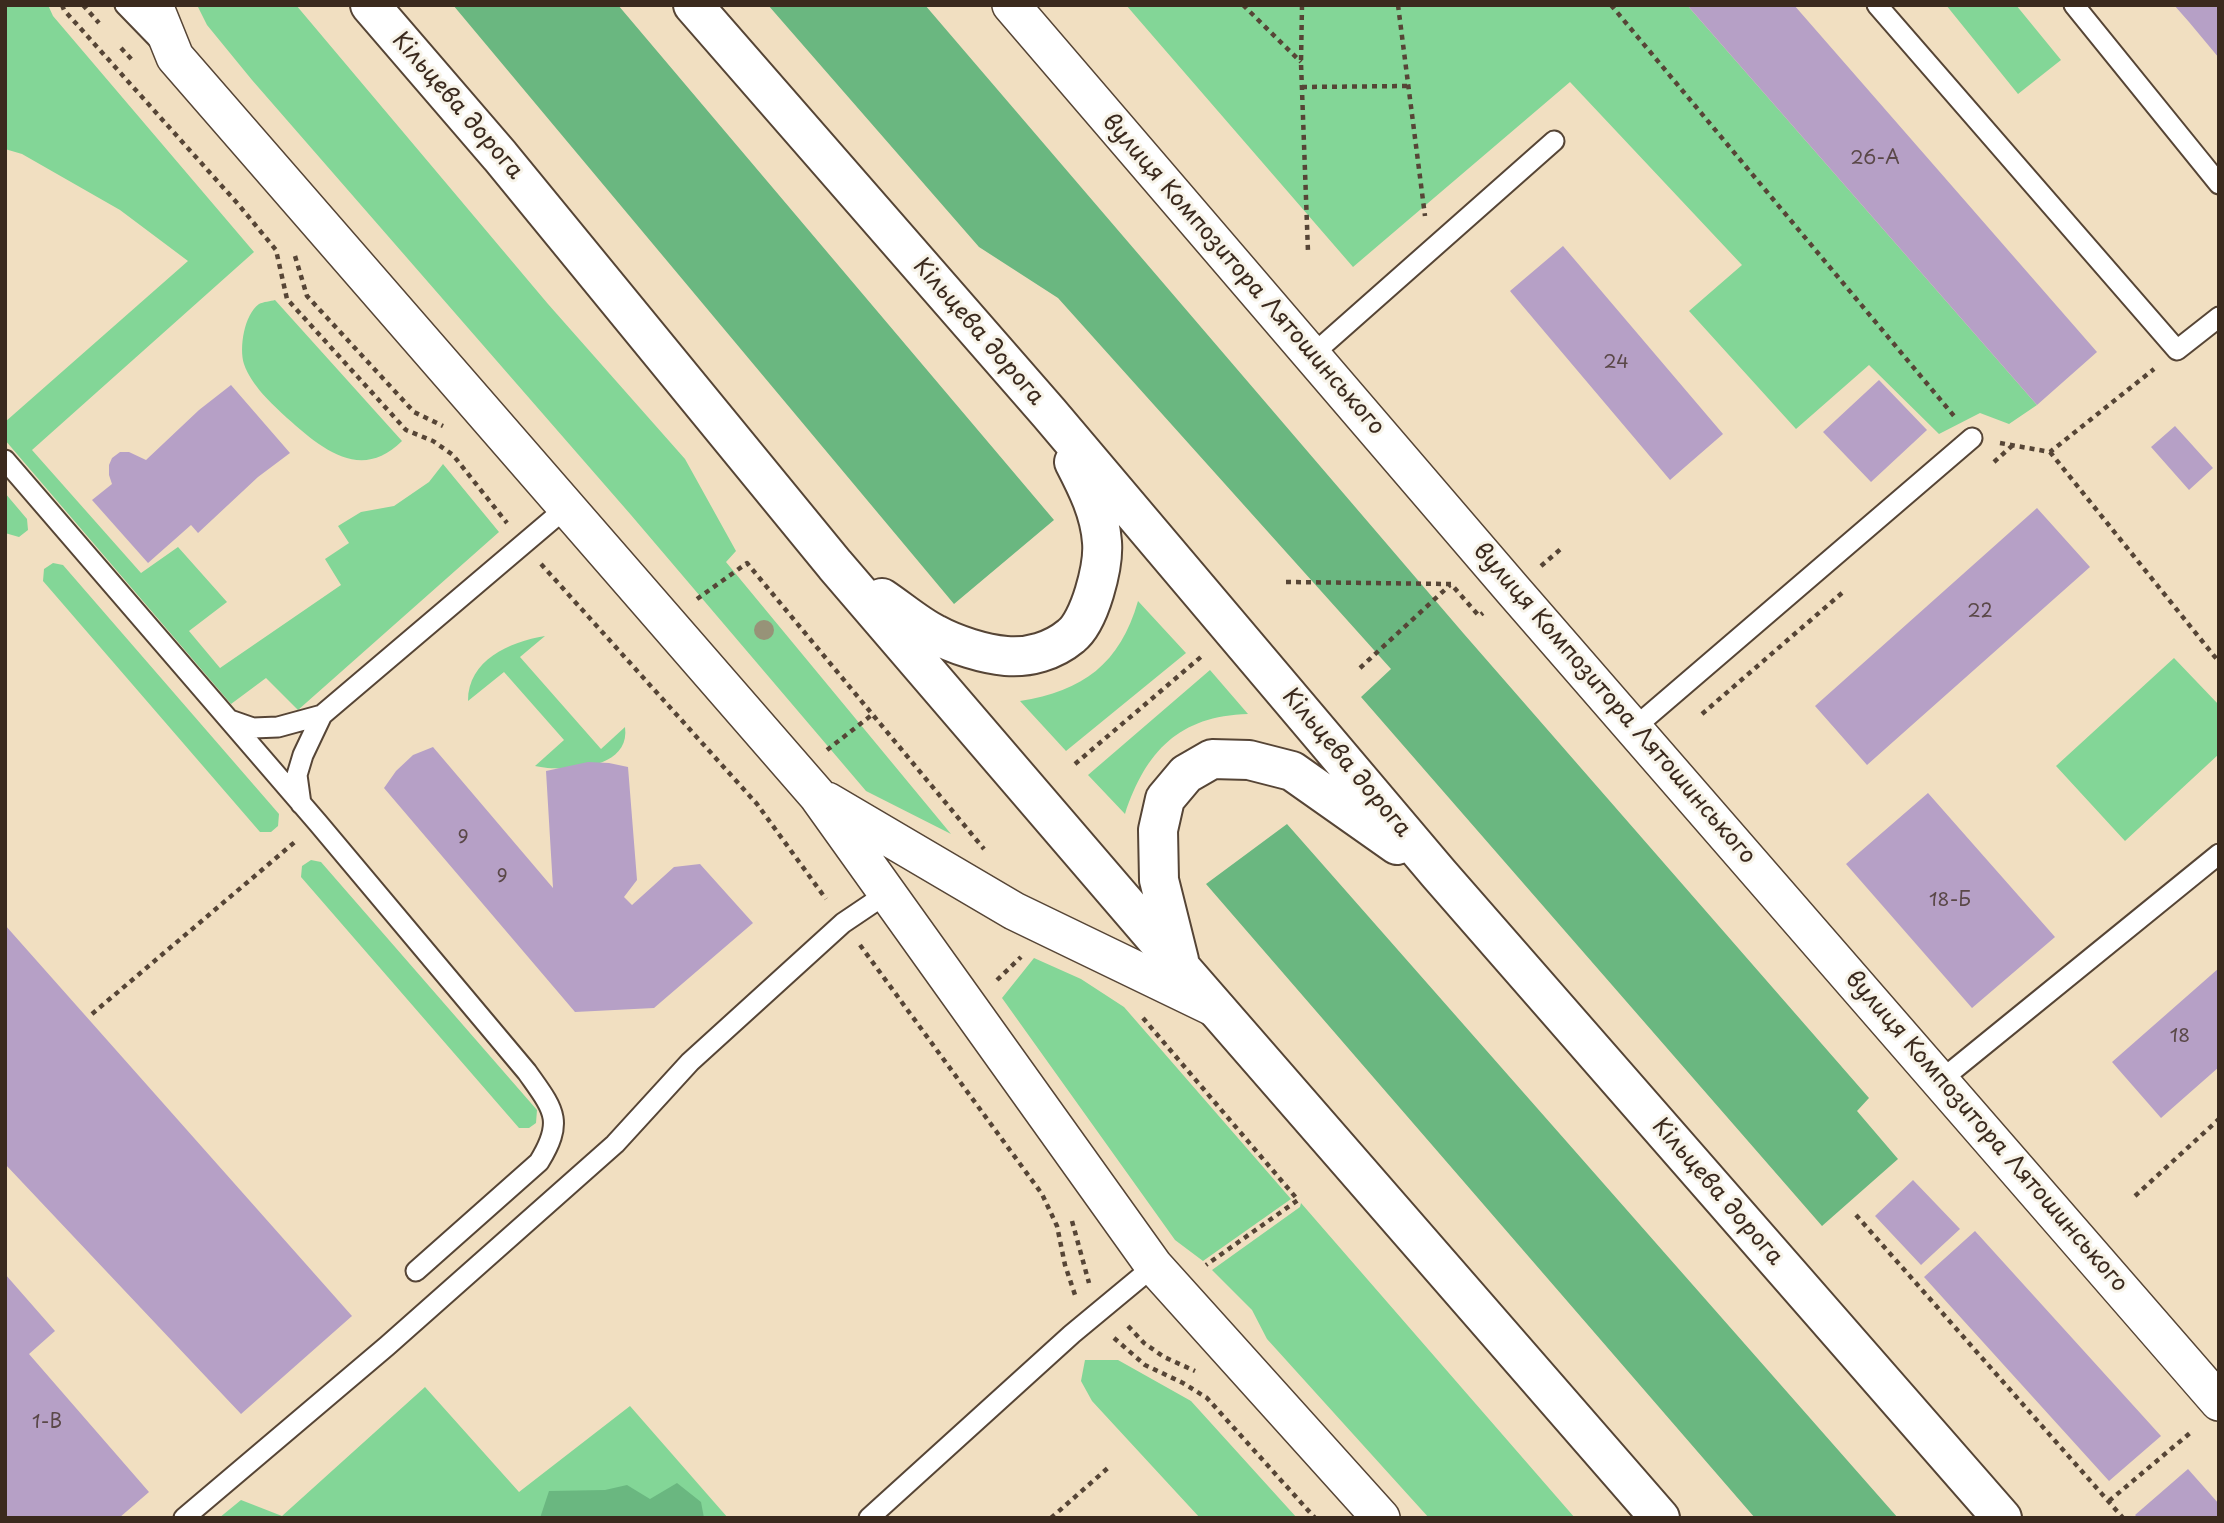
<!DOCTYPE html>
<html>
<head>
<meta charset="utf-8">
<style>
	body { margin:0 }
	#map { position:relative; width:2224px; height:1523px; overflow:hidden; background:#f1dfc1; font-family:"Playpen Sans",sans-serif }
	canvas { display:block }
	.frame { position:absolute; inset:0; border:7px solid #3b2a1e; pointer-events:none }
</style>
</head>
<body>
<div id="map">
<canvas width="2224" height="1523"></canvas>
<div class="frame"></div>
</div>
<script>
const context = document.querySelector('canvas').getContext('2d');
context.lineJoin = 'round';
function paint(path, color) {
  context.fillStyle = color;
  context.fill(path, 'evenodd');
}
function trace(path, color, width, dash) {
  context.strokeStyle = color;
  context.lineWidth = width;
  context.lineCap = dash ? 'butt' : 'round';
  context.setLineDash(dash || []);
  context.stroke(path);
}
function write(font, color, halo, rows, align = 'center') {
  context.font = font + ' "Playpen Sans",sans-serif';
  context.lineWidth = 6;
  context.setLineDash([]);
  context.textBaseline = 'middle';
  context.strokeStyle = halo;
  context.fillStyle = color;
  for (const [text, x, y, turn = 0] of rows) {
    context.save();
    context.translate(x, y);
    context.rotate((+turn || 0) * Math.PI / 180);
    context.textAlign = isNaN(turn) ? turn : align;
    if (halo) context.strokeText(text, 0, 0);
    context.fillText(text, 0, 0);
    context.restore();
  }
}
const green = new Path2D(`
	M5 5H48L53 16 254 252 32 450 141 573 178 547 227 602 189 631 220 668 341 585 325 559 349 543 338 526 361 512 394 506 429 482 443 464 499 532 298 710 266 678 231 704 5 440V422L188 261 120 210 22 154 5 149Z
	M197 5H296L548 304 685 459 736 551 726 562 951 834 866 791 631 515 252 80 207 25Z
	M1126 5H1687L2037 405 2009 424 1980 413 1939 434 1869 365 1796 429 1689 311 1742 265 1570 82 1353 267Z
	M1946 5H2016L2061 60 2018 94Z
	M275 300 402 441C361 482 322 449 287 418 272 404 251 385 244 364 239 348 244 315 259 304 263 302 271 301 275 300Z
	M5 493 27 519 28 530 19 537 5 533Z
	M53 563 63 565 279 814 278 826 271 832H260L43 581 44 569Z
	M1138 601 1186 653 1066 751 1020 701C1083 691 1120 664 1138 601Z
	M545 636 520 657 601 749 625 727C631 771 563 772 535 766L564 740 504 672 468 701C468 660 509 642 545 636Z
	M2174 658 2219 705V754L2125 841 2056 766Z
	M1210 670 1248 714C1179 716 1146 751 1125 814L1088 775Z
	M311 860 321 862 537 1110 536 1123 529 1128H519L301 877 302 866Z
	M1034 958 1081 979 1124 1007 1291 1199 1203 1261 1175 1240 1002 998Z
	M1301 1203 1575 1518H1429L1267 1339 1252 1310 1212 1270 1300 1207Z
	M1085 1360H1118L1191 1401 1297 1518H1200L1092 1401 1081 1381Z
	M425 1387 519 1492 630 1406 728 1518H219L241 1500 282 1516Z`);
const forest = new Path2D(`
	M453 5H618L1054 520 954 604Z
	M768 5H925L1464 634 1869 1098 1857 1111 1898 1159 1822 1226 1361 697 1391 669 1058 298 979 247Z
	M1287 824 1898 1518H1755L1206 884Z
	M677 1483 701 1502 704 1518H540L549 1491 605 1490 627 1485 650 1499Z`);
const building = new Path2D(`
	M1687 5H1794L2097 352 2037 405Z
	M2174 5H2219V58L2189 22Z
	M1563 246 1723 434 1670 480 1510 291Z
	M1879 380 1927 430 1871 482 1823 432Z
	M231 385 290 453 258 477 198 533 191 525 148 563 92 500 112 484 109 475V465L112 458 120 452H129L146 460 199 410Z
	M2175 426 2213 468 2189 490 2151 447Z
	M2037 508 2090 567 1867 765 1815 706Z
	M433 747 553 888 546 771 588 762 609 763 628 767 637 880 624 897 632 905 674 867 700 864 753 923 654 1008 575 1012 384 788 396 771 413 755Z
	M1928 793 2055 937 1972 1008 1846 864Z
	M5 925 352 1316 241 1414 5 1164Z
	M2219 968V1067L2161 1118 2112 1062Z
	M1913 1180 1960 1229 1921 1265 1875 1216Z
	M1975 1231 2161 1436 2109 1481 1924 1277Z
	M5 1274 55 1331 29 1354 149 1492 119 1518H5Z
	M2188 1469 2219 1504V1518H2138L2135 1515Z`);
const path = new Path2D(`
	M62 5 64 10 238 204 276 250 287 299 406 430 433 441 453 455 507 523
	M83 5 99 23
	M1243 5 1301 62
	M1302 5 1301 63 1308 252
	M1398 5 1425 216
	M1611 5 1954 416
	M121 48 134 62
	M1302 87 1409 86
	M295 256 307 296 414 412 443 426
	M2000 443 2050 452 2154 369
	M2050 452 2219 662
	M1994 462 2013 445
	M541 564 757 804 826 899
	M1541 566 1563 547
	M1286 582 1451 584 1479 616 1483 613
	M697 599 747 563 984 849
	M1360 668 1450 585
	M1702 714 1842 593
	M827 750 873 714
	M1075 764 1202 656
	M860 945 1042 1194 1057 1226 1065 1265 1075 1295
	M997 980 1021 957
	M92 1014 296 841
	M1143 1018 1298 1200 1206 1265
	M2135 1196 2219 1119
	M1856 1215 2123 1518
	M1072 1221 1089 1283
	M1128 1326 1144 1343 1164 1357 1195 1371
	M1114 1338 1145 1365 1183 1383 1207 1398 1315 1518
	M2109 1501 2190 1433
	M1051 1518 1109 1467`);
const lane = new Path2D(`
	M125 5 158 39
	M1877 5 2177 350 2219 317
	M2074 5 2219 184
	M1312 355 1554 141
	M5 460 318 823 527 1072C553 1109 565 1120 539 1162L416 1271
	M230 720 253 728 278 727 322 715
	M1634 728 1972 438
	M301 804 297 775 303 755 322 715 567 507
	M1941 1080 2219 854
	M184 1518 387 1346 615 1144 690 1062 843 923 886 894
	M869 1518 1072 1334 1154 1266`);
const street = new Path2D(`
	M154 5 175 57 817 795 1154 1266 1381 1518
	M1011 5 1513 590 2219 1402
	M827 801 1014 911 1217 1009`);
const highway = new Path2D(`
	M370 5 500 156 835 565 1181 968 1660 1518
	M693 5 1049 413 1439 874 2002 1518
	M882 598C900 610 917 625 935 634 955 645 984 654 1006 656 1029 658 1053 651 1071 636 1090 621 1104 566 1102 542 1100 513 1087 487 1074 462
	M1179 960 1159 880 1158 830 1165 799 1186 774 1212 759 1249 760 1292 771 1397 845`);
const trees = [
	[764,630]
];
const numberNames = [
	["26-А",1875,159],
	["24",1616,363],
	["22",1980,612],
	["9",463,838],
	["9",502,877],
	["18-Б",1950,901],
	["18",2180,1037],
	["1-В",47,1423]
];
const streetNames = [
	["Кільцева дорога",457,106,49],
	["вулиця Композитора Лятошинського",1243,275,49],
	["Кільцева дорога",978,332,49],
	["вулиця Композитора Лятошинського",1614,704,49],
	["Кільцева дорога",1346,763,50],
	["вулиця Композитора Лятошинського",1986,1132,49],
	["Кільцева дорога",1717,1192,49]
];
paint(green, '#83d697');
paint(forest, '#6ab780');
paint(building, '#b6a0c6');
trace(lane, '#564536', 23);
trace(street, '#564536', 40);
trace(highway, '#564536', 42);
trace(path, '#564536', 4.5, [5, 5]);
trace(lane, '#fff', 19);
trace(street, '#fff', 37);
trace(highway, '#fff', 38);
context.fillStyle = '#979378';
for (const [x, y] of trees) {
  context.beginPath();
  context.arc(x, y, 10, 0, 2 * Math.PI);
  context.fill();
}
write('19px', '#5a4848', null, numberNames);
write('23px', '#3b2a1e', '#f7f3e8', streetNames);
</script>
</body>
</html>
